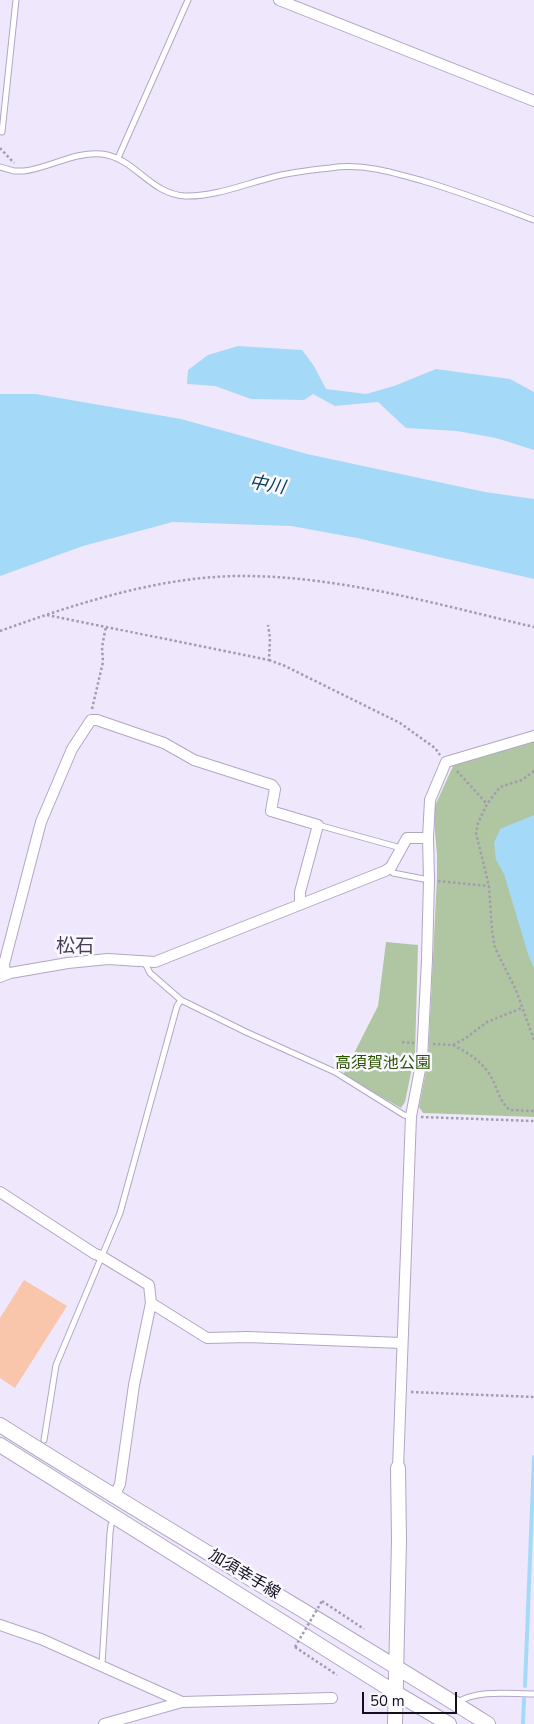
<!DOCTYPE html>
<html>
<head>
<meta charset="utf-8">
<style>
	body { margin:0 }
	#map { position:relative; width:534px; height:1724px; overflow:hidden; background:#efe8fc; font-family:"Nunito Sans",sans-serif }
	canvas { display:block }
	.scale { position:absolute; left:362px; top:1692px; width:95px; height:22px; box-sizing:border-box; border:2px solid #14101b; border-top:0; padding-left:6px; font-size:15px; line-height:18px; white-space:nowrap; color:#14101b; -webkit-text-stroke:4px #faf8ff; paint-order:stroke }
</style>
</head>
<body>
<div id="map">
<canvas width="534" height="1724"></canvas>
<div class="scale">50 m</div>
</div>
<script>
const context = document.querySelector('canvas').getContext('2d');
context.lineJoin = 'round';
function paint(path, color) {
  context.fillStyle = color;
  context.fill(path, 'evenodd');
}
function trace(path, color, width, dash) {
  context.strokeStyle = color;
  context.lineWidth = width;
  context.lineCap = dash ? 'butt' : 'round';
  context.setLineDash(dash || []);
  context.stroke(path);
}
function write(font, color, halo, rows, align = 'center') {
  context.font = font + ' "Nunito Sans","Noto Sans JP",sans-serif';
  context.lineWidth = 5;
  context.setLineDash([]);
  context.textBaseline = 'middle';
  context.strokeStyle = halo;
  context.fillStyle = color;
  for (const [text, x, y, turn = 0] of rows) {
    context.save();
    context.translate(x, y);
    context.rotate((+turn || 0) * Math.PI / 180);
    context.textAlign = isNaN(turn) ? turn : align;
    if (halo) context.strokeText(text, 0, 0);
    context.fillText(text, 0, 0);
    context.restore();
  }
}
const green = new Path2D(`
	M534 741V1117L423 1113 419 1107 428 1061 437 876V855L435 832 434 808 454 764Z
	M386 942 418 945 415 1054 405 1102 401 1108 343 1075 378 1006Z`);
const water = new Path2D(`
	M238 346 302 350 314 366 326 389 366 394 394 386 436 369 510 379 534 392V450L496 438 457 431 406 428 378 402 335 406 313 394 304 400 251 399 215 386 187 384 188 370 208 355Z
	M0 394H36L181 419 307 454 485 492 534 499V579L357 538 291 526 173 522 83 546 0 576Z
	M534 815V968L528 954 504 874 496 860 494 843 500 829Z`);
const stream = new Path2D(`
	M525 1686 534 1457
	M523 1724 524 1699`);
const building = new Path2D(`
	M24 1280 67 1306 15 1388 0 1378V1318Z`);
const path = new Path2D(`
	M0 148 14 163
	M47 615 269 660 270 638 268 625
	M0 631C78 603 163 575 247 576 344 577 440 605 534 627
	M269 660 285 666 400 723 435 748 440 755
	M92 709 103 662 102 647 106 626
	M457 771 487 804
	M534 771 522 780 500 787 487 804 478 823 476 833 489 886 492 930 495 948 516 990 534 1040
	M438 881 489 886
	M402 1042 414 1043
	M433 1044 453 1045 466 1038 487 1022 522 1008
	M453 1045C467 1052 479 1060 488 1072 497 1084 498 1101 510 1110L534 1111
	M421 1117 534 1121
	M411 1392 534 1397
	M322 1601 364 1629
	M295 1647 337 1675`);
const lane = new Path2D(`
	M2 132 16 0
	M118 158 188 0
	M0 167 14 171H24C49 168 76 151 102 154 135 158 150 194 185 196 214 197 245 184 273 177 292 172 311 170 330 168 362 163 392 172 423 181 461 192 497 206 534 220
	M318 825 401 848
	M389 868 393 873 429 880
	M145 963 150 973 181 1000 246 1032 335 1072 404 1115 411 1116
	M44 1440 56 1365 120 1213 177 1006 181 1000
	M102 1665 110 1533 111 1525 114 1519
	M456 1703C479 1689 509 1694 534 1694`);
const street = new Path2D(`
	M279 0 534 101
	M5 974 4 964 41 822 72 749 91 720H97L164 743 194 760 272 785 275 789 271 811 318 825 300 892V904
	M0 977 10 973 68 963 108 959 155 962 385 871 391 867 407 838H428L430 800 446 762 534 736
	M0 1192 95 1254 101 1256 149 1285 151 1303 134 1385 120 1484 114 1497
	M151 1303 207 1338 248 1337 402 1343
	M398 1468 411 1116 422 1059 427 959 429 880 428 838
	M0 1625 41 1639 182 1702
	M104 1724 182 1702 332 1698`);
const secondary = new Path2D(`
	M0 1425C161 1527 326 1622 488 1724
	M0 1445 396 1693 449 1724
	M395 1724 399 1540 398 1468`);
const pathBridge = new Path2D(`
	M295 1647 322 1601`);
const parkNames = [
	["高須賀池公園",383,1064]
];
const streetNames = [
	["加須幸手線",244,1575,31]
];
const waterNames = [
	["中川",267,486,10]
];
const quarterNames = [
	["松石",75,947]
];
paint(green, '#b0c6a3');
paint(water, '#a5d9f8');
trace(stream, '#a5d9f8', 4);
paint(building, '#f9c5ab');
trace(lane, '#b1a6c5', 7);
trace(street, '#b1a6c5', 12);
trace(secondary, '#b1a6c5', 16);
trace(path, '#a29cad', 2.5, [2.5, 2.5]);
trace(lane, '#fff', 5);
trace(street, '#fff', 10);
trace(secondary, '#fff', 14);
trace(pathBridge, '#a29cad', 2.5, [2.5, 2.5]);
write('16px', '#2b5400', '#faf8ff', parkNames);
write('16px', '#14101b', '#faf8ff', streetNames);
write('italic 18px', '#053e57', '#faf8ff', waterNames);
write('19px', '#483e59', '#faf8ff', quarterNames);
</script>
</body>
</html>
